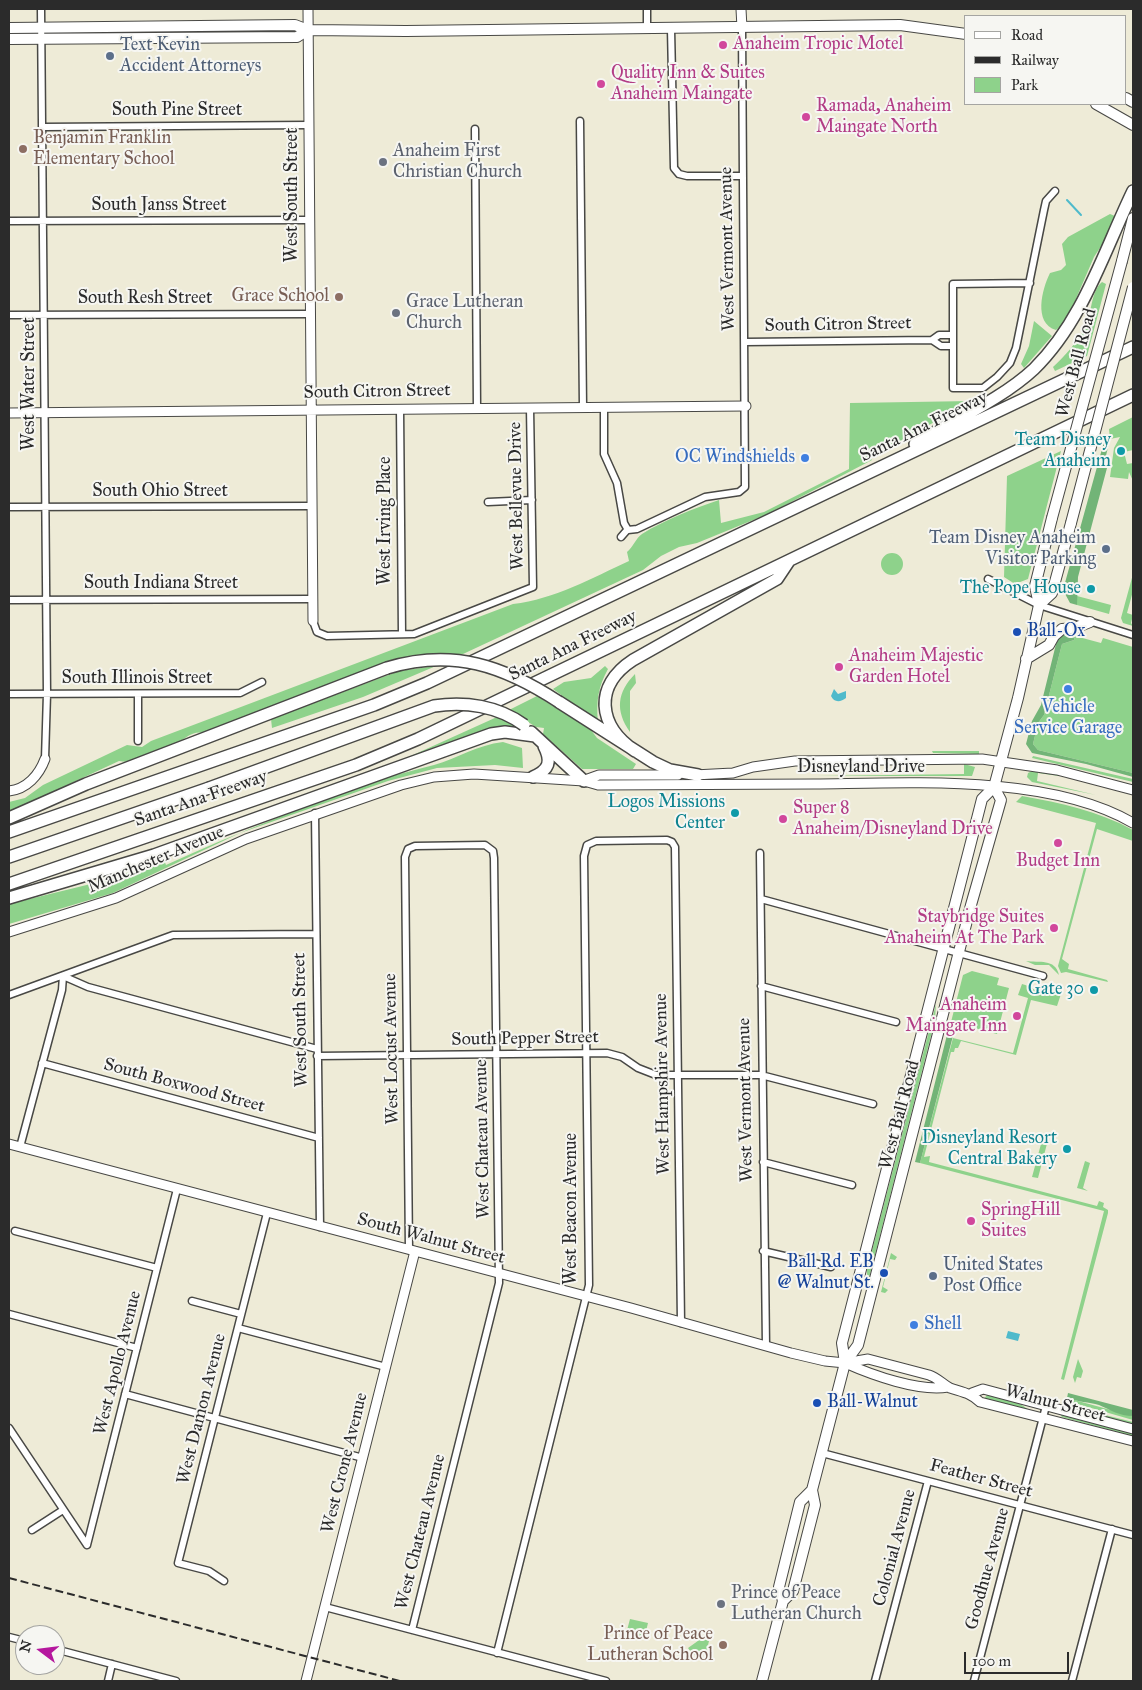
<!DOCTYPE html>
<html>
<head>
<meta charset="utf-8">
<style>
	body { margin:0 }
	#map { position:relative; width:1142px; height:1690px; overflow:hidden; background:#eeebd7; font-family:"IM FELL Great Primer",serif }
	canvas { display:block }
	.frame { position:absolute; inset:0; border:10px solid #2b2b2b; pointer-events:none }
	.legend { position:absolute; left:964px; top:15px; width:162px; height:90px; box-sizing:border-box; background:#f6f6f2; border:1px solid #a5a5a2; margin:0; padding:6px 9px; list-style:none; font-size:15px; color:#2b2b2b }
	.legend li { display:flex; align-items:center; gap:10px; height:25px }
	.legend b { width:25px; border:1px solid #a5a5a2 }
	.north { position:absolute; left:15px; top:1625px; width:50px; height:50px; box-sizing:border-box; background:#f6f6f2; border:1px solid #a5a5a2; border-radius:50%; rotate:285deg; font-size:14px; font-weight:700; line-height:20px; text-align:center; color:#2b2b2b }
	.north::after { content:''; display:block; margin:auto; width:18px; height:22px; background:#b5179e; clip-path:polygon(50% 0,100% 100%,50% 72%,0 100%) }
	.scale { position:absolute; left:964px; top:1652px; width:105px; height:22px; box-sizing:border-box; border:2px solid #2b2b2b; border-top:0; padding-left:6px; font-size:15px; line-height:18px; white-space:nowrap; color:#2b2b2b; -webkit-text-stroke:4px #f6f6f2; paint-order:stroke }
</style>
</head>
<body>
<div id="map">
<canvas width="1142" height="1690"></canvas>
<div class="frame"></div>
<ul class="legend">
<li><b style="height:6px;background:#fff"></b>Road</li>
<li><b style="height:6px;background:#2b2b2b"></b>Railway</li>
<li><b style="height:14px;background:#8ed28b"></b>Park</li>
</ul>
<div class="north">N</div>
<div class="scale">100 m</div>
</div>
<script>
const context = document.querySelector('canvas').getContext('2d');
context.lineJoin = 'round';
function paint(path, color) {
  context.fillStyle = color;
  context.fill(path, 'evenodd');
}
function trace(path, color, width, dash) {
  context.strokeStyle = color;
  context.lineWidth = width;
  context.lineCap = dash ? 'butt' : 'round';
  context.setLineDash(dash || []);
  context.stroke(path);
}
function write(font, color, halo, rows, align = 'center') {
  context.font = font + ' "IM FELL Great Primer",serif';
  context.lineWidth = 4;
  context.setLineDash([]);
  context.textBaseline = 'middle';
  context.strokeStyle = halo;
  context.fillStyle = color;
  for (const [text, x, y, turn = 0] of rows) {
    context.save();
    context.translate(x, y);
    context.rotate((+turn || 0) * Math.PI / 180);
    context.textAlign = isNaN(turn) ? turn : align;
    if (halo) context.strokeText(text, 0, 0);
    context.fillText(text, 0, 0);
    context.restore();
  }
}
const green = new Path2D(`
	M1110 214 1115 216 1109 234 1094 257 1072 308 1061 326 1056 330C1033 323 1042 289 1050 273L1061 270 1066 265 1062 244 1068 237Z
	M1102 282 1106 284 1087 356 1055 371 1053 367C1065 356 1077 342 1085 328 1092 316 1090 292 1102 282Z
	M1034 321 1052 336 1024 368 1021 364 1029 346Z
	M972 401 870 458 872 460 768 514 697 543 679 547 661 556 643 570 463 654H424L394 659 205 733C191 730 186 739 174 745 159 753 136 765 119 761L9 812V802L25 798 43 785 127 745 142 747 151 741 513 604C555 599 592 578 629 561L627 552C633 547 636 538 642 534 664 520 695 508 719 500L721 523 764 512 849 469 850 403Z
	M1133 417V450L1124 452 1127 464 1133 463V481L1129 472 1128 479 1110 477 1114 448 1120 437 1110 439 1109 429Z
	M1061 451 1028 579 1015 584 1004 577 1007 476Z
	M881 564a11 11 0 1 1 22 0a11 11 0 1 1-22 0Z
	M1133 574V591L1127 613 1133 615 1131 623 1133 626 1123 623 1121 618Z
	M1077 596 1111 605 1109 614 1077 605Z
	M1075 636 1101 643 1103 638 1133 647V773L1038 750 1033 744 1038 723 1044 715 1062 644 1074 640Z
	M436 666 363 697 272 728 271 719 399 671Z
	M605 666 608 669C598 687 596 702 598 722L553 689 564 682 591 678Z
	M635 674 636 683 630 691V732C615 711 617 692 635 674Z
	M537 696 591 730 597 738 636 764 633 769H582L543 734 544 728 536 727 509 710Z
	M497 717 521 728 519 731 487 730 402 760Z
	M503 742 522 748 523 768 495 765 437 768 388 781 240 833 113 893 9 924V904L107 880 164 860 166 865C236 833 307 805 379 780 397 774 416 770 434 765 458 758 477 745 503 742Z
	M932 751H979V754L933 753Z
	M1033 756 1133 779V782L1032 758Z
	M964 764 975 767 972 776H816L964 774Z
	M1032 771 1060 774 1059 776 1038 773 1037 781 1096 795 1032 782 1027 777 1028 773Z
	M1022 796C1061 803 1098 811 1133 830V841L1097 829 1062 959 1069 964 1068 969 1107 980 1108 982 1066 972 1061 973 1058 966 1096 823 1016 802Z
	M1026 961C1039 963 1055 958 1059 975L1049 965H1035Z
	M972 971 999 978 997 985 1009 988 997 1034 951 1022 963 975Z
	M1022 984C1035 987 1044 999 1056 988L1062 991 1057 1006 1031 1000 1016 1055 961 1041 958 1048H955L954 1052H951L924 1157 930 1156 929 1162 1097 1206 1099 1201 1104 1203 1103 1207 1108 1210V1213L1064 1380 1061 1379 1104 1211 920 1163 953 1038 1013 1053 1028 998 1018 995Z
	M936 1004 935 1020 867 1286V1270Z
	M1044 1133 1049 1136 1038 1178 1032 1177Z
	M1085 1161 1090 1163 1083 1188 1088 1191 1077 1188Z
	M891 1253 897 1257 895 1260 890 1259 883 1287 888 1290 885 1293 881 1292Z
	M1078 1359 1083 1371 1081 1378 1077 1377 1075 1383 1073 1377Z
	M987 1395 1020 1404 1031 1411 984 1399Z
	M1067 1398 1133 1416V1420L1067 1401Z
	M1065 1405 1133 1422V1425L1073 1410V1408L1066 1407Z
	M1059 1413 1133 1432V1436L1062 1417Z
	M630 1619 648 1623 644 1639 626 1634Z
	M702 1638 709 1641 706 1653 693 1655 688 1648Z`);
const forest = new Path2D(`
	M1105 438 1110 439 1103 468H1107L1078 577 1077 605 1070 603 1063 590Z
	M1068 632 1074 633 1075 636 1074 640 1062 644 1044 715 1038 723 1033 744 1038 750 1133 773V777L1086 764 1032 753 1026 744 1032 721 1041 705 1056 644 1059 638Z
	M948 1031 954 1032 920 1163 915 1162Z
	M1068 1393 1133 1410V1416C1119 1416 1111 1410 1099 1405 1089 1402 1078 1402 1067 1398Z`);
const water = new Path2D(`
	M834 689 838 694 846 691V698C841 702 834 703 831 696Z
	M1008 1331 1020 1334 1018 1341 1006 1338Z`);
const stream = new Path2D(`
	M1067 200 1081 215`);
const street = new Path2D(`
	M41 9 47 694 45 759
	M647 9V29
	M671 29 674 168 679 174 687 176H743
	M580 121 583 407
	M44 127 309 125
	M475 129 477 408
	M9 221 310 220
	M1030 283 953 284V388H983L997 377 1010 363 1016 348 1044 210 1046 201 1055 191
	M9 315 311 314
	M932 340 939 335H953
	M745 342 932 340 941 346H953
	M604 407V454L617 483 624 523 628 530 637 529 705 497 739 492 745 487 742 28
	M400 409 402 634
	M488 502 532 500
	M9 507 312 506
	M621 537 628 529
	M988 579 1039 605 1133 635
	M9 600 313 599
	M313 621 317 632 327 636 414 634 533 587 530 408
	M9 694 240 693 262 682
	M138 741V694
	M315 813 320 1227
	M760 853 766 1346
	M761 899 1043 976
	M761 986 896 1022
	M9 995 173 935 316 934
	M317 1056 607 1053 622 1057 638 1068 656 1075H761L873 1104
	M42 1063 319 1138
	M20 1147 62 990 63 976 88 987 317 1049
	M763 1162 852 1185
	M15 1231 157 1268
	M409 1250 405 857 408 849 415 846 485 845 493 851 494 858 499 1283 412 1630
	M763 1251 831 1267
	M192 1301 241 1314
	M9 1314 137 1348
	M238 1328 386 1367
	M125 1394 363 1458
	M9 1428 87 1545
	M822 1453 1133 1535
	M32 1530 63 1510
	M87 1545 177 1189
	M224 1581 209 1571 178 1563 267 1213
	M325 1607 606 1681
	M9 1637 25 1641
	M55 1649 176 1681
	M497 1653 589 1285 584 856 587 845 596 841 667 840 672 842 675 847 681 1323
	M108 1681 112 1664
	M875 1681 928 1481
	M974 1681 1046 1406
	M1072 1681 1112 1529`);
const secondary = new Path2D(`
	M308 9 313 621
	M741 9 742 28
	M9 413 746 406
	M694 775 733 773 753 767 795 761 982 759 1057 770 1133 790
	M585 780 599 775H678
	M9 791C27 789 39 775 45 759
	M9 932 116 898 246 839 401 785 434 777 474 774 584 781 598 785C670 785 742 785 814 784 909 783 1049 774 1133 823
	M9 1144 631 1308 791 1353 825 1361 845 1363 868 1359 929 1375C938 1378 942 1384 950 1388 962 1392 971 1393 980 1402L1133 1441
	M845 1363C872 1375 919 1392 948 1387
	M972 1393 983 1389 1133 1429
	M306 1681 415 1251`);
const primary = new Path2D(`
	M9 28 295 25 308 30 406 31 900 25 966 34
	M9 39 297 37 308 30
	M1126 98 1133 102
	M1096 104 1133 125
	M1122 261 1133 218
	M1039 605 1052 593 1071 523
	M1026 659 1049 645 1054 636 1062 629 1075 628 1090 622
	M845 1363 842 1343 969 850 982 799 994 787 1018 698 1039 605 1035 586 1052 518
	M783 1601 779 1587 800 1502 812 1490
	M762 1681 783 1601 793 1591 815 1505 812 1490 845 1363 858 1345 971 905 1001 800 994 787`);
const highway = new Path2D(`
	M915 444C952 421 1002 399 1034 369 1083 321 1104 251 1133 191
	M559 702 653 762 670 770 698 775
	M531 732 584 781
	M635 751C598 726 593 686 633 660L777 579 789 561
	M533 777C549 770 552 762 544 746
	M9 818 86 784 387 668
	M9 832 374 705 427 683 1133 347
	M9 857 209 788
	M9 884 356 765 418 739 1133 395
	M9 898 154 855 491 734 505 732 535 736`);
const rail = new Path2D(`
	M9 1578 400 1681`);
const primaryBridge = new Path2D(`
	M1052 518 1122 261
	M1071 523 1133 287`);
const highwayBridge = new Path2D(`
	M387 668C453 648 504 666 559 702
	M209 788 434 706C465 701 498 706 524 725`);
const markers = [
	[723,45,5,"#d1479c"],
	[110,56,5,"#5c6f8a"],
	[601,84,5,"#d1479c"],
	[806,117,5,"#d1479c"],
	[23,149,5,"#8d6e63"],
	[383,162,5,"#6b7280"],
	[339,297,5,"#8d6e63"],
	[396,313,5,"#6b7280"],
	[1121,451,5,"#0f9aa8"],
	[805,458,5,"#3f7fe0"],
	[1106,549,5,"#5c6f8a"],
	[1091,589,5,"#0f9aa8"],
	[1017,632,5,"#1a4fb4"],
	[839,667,5,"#d1479c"],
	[1068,689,5,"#3f7fe0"],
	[735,813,5,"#0f9aa8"],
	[783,819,5,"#d1479c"],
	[1058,843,5,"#d1479c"],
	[1054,928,5,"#d1479c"],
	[1094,990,5,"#0f9aa8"],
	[1017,1016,5,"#d1479c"],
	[1067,1149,5,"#0f9aa8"],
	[971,1221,5,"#d1479c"],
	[884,1273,5,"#1a4fb4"],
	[933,1276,5,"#5c6f8a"],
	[914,1325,5,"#3f7fe0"],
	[817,1403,5,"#1a4fb4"],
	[721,1604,5,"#6b7280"],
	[723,1645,5,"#8d6e63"]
];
const hotelNames = [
	["Anaheim Tropic Motel",733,45],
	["Quality Inn & Suites",611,74],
	["Anaheim Maingate",611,95],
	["Ramada, Anaheim",816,107],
	["Maingate North",816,128],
	["Anaheim Majestic",849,657],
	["Garden Hotel",849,678],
	["Super 8",793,809],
	["Anaheim/Disneyland Drive",793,830],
	["Budget Inn",1058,862,"center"],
	["Staybridge Suites",1044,918,"right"],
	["Anaheim At The Park",1044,939,"right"],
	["Anaheim",1007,1006,"right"],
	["Maingate Inn",1007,1027,"right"],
	["SpringHill",981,1211],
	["Suites",981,1232]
];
const serviceNames = [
	["Text Kevin",120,46],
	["Accident Attorneys",120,67],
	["Team Disney Anaheim",1096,539,"right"],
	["Visitor Parking",1096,560,"right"],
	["United States",943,1266],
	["Post Office",943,1287]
];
const streetNames = [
	["South Pine Street",177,111],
	["West South Street",293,195,-90],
	["South Janss Street",159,206],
	["West Vermont Avenue",728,249,-91],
	["South Resh Street",145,299],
	["South Citron Street",838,325,-1],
	["West Ball Road",1077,363,-75],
	["West Water Street",30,384,-90],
	["South Citron Street",377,392,-1],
	["Santa Ana Freeway",924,427,-26],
	["South Ohio Street",160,492],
	["West Bellevue Drive",517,496,-91],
	["West Irving Place",386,521,-90],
	["South Indiana Street",161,584],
	["Santa Ana Freeway",573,646,-26],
	["South Illinois Street",137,679],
	["Disneyland Drive",861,768],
	["Santa Ana Freeway",201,799,-19],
	["Manchester Avenue",156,860,-23],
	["West South Street",301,1020,-91],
	["South Pepper Street",525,1039,-1],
	["West Locust Avenue",392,1049,-91],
	["West Hampshire Avenue",663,1084,-91],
	["South Boxwood Street",184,1086,15],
	["West Vermont Avenue",746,1100,-91],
	["West Ball Road",900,1115,-75],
	["West Chateau Avenue",483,1139,-91],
	["West Beacon Avenue",572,1209,-90],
	["South Walnut Street",431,1239,15],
	["West Apollo Avenue",118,1363,-76],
	["Walnut Street",1055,1404,15],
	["West Damon Avenue",202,1409,-76],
	["West Crone Avenue",345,1463,-76],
	["Feather Street",981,1479,15],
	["West Chateau Avenue",421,1532,-76],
	["Colonial Avenue",895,1548,-75],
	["Goodhue Avenue",988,1569,-75]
];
const educationNames = [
	["Benjamin Franklin",33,139,"left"],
	["Elementary School",33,160,"left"],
	["Grace School",329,297],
	["Prince of Peace",713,1635],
	["Lutheran School",713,1656]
];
const worshipNames = [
	["Anaheim First",393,152],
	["Christian Church",393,173],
	["Grace Lutheran",406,303],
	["Church",406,324],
	["Prince of Peace",731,1594],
	["Lutheran Church",731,1615]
];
const cultureNames = [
	["Team Disney",1111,441],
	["Anaheim",1111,462],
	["The Pope House",1081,589],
	["Logos Missions",725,803],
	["Center",725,824],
	["Gate 30",1084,990],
	["Disneyland Resort",1057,1139],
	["Central Bakery",1057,1160]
];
const shopNames = [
	["OC Windshields",795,458],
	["Vehicle",1068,708,"center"],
	["Service Garage",1068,729,"center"],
	["Shell",924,1325,"left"]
];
const transitNames = [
	["Ball-Ox",1027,632],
	["Ball Rd. EB",874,1263,"right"],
	["@ Walnut St.",874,1284,"right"],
	["Ball-Walnut",827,1403]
];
paint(green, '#8ed28b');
paint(forest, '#72b477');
paint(water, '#4fbacb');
trace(stream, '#4fbacb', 2);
trace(street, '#484845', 9);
trace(secondary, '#484845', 11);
trace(primary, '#484845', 12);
trace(highway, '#484845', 14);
trace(street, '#fff', 6);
trace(secondary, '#fff', 9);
trace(primary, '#fff', 10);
trace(highway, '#fff', 11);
trace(rail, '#2b2b2b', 2, [8, 4]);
trace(primaryBridge, '#484845', 12, []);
trace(highwayBridge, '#484845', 14, []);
trace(primaryBridge, '#fff', 10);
trace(highwayBridge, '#fff', 11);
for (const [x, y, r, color] of markers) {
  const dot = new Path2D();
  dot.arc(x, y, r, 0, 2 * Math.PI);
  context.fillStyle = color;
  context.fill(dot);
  trace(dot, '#f6f6f2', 2);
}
write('18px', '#b23c85', '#f6f6f2', hotelNames, 'left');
write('18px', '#4e5e75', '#f6f6f2', serviceNames, 'left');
write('18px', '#2b2b2b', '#f6f6f2', streetNames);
write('18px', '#785e54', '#f6f6f2', educationNames, 'right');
write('18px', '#5b616d', '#f6f6f2', worshipNames, 'left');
write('18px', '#0d838f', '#f6f6f2', cultureNames, 'right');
write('18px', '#366cbe', '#f6f6f2', shopNames, 'right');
write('18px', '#164399', '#f6f6f2', transitNames, 'left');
</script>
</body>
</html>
